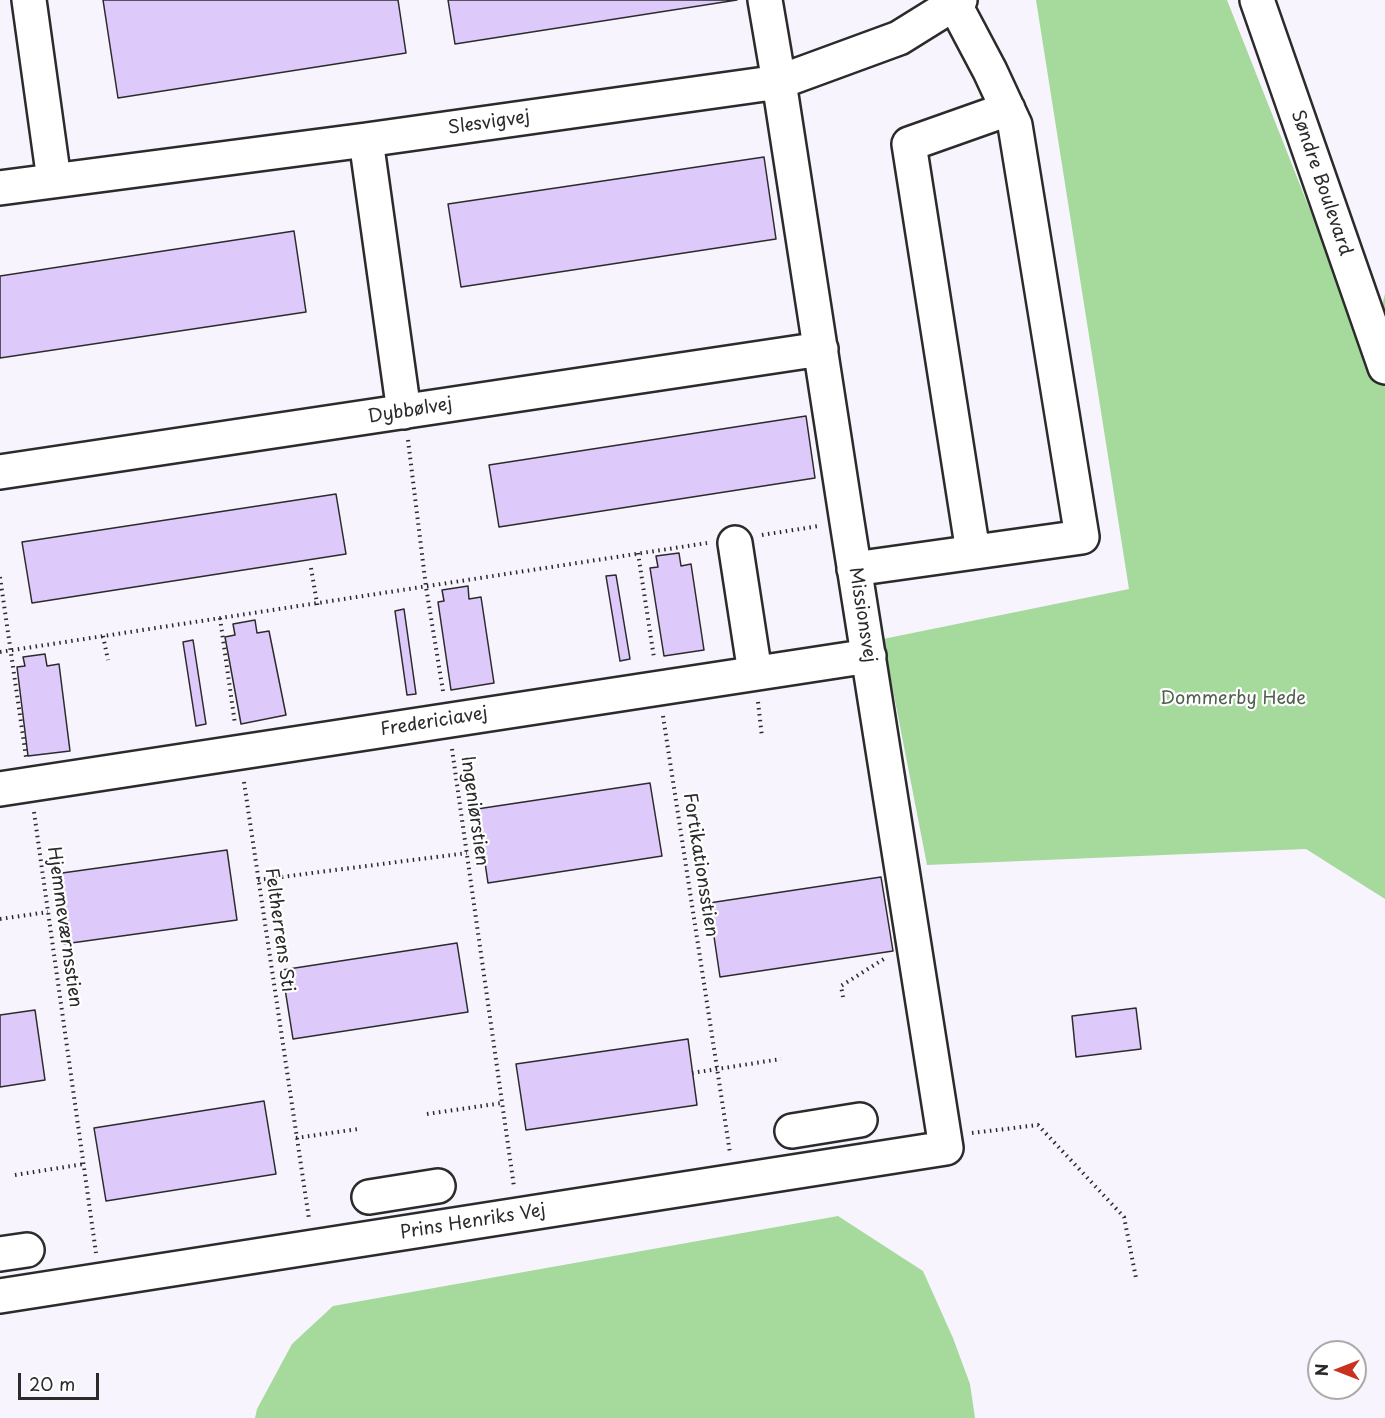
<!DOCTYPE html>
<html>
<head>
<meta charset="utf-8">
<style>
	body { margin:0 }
	#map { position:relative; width:1385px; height:1418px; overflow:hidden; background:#f8f4fe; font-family:"Playpen Sans",sans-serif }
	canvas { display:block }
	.north { position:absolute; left:1307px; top:1340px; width:60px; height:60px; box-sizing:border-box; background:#fff; border:2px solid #aaa; border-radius:50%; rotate:270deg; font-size:16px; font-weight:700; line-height:24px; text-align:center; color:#2b2b2b }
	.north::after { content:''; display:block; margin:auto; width:21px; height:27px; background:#c8321e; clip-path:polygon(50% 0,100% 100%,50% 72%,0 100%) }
	.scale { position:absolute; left:18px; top:1373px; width:81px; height:27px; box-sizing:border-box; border:3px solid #2b2b2b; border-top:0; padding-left:8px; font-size:18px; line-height:21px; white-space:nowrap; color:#2b2b2b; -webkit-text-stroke:4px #fff; paint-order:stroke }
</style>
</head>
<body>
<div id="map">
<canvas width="1385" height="1418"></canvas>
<div class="north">N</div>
<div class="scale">20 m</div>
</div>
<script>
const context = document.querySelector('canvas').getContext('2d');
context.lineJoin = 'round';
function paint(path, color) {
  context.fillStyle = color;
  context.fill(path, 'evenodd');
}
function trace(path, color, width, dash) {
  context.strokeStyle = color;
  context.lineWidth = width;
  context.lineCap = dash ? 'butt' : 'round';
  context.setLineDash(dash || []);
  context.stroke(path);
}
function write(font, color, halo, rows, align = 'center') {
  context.font = font + ' "Playpen Sans",sans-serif';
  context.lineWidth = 4.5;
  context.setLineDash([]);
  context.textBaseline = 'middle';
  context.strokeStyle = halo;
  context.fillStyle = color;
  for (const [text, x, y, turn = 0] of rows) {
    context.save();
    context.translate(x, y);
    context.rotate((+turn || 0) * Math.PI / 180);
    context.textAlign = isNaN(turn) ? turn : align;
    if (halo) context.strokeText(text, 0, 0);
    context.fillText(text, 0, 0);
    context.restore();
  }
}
const green = new Path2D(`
	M1036 0H1227L1368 357 1385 294V899L1306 849 927 865 883 639 1129 589Z
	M838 1216 923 1271 953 1338 970 1384 975 1418H255L257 1409 292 1344 333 1306Z`);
const building = new Path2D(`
	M103 0H398L406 53 118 98Z
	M448 0H737L455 44Z
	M764 157 776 239 461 287 448 204Z
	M294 231 306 312 0 358V276Z
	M806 416 815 478 499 527 489 465Z
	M336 494 346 554 32 603 22 542Z
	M679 553 681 566 691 564 704 650 664 656 650 568 658 567 656 556Z
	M616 575 630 659 620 661 606 576Z
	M468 586 469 599 481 597 494 683 451 690 438 602 444 601 442 590Z
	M404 609 416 694 407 695 395 611Z
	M255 620 257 633 269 631 286 715 241 724 225 637 235 635 233 624Z
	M193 640 206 724 196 726 183 642Z
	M45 654 47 666 59 664 70 751 28 756 17 667 25 666 23 657Z
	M650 783 662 856 488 883 477 809Z
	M227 850 237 920 64 944 55 874Z
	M881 877 893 951 720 977 709 903Z
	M457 943 468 1012 293 1039 282 970Z
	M1136 1008 1141 1049 1076 1057 1072 1016Z
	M35 1010 45 1080 0 1087V1015Z
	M688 1039 697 1105 526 1130 516 1064Z
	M264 1101 276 1174 106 1201 94 1128Z`);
const path = new Path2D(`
	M408 440 426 587 443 691
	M762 535 819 526
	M638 553 654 658
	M311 568 318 609
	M0 577 26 757
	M220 618 235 724
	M103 636 108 660
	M0 652 707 543
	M758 702 762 737
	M663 716 730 1153
	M452 749 514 1187
	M244 782 309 1219
	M34 812 96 1253
	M258 880 467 853
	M0 919 48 912
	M843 997 841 986 887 957
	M692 1073 781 1059
	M427 1114 502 1103
	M972 1133 1038 1125 1124 1217 1136 1278
	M296 1138 358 1129
	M15 1175 84 1164`);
const minor = new Path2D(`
	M29 0 54 180
	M1257 0 1385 367
	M366 140 404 412
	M0 188 366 140 779 82 899 38 960 0
	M0 472 821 349
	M735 543 755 673
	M973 552 909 144 1008 109
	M854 569 1082 537 1015 125 990 71 954 3
	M0 789 869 656
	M792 1131 860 1120
	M369 1197 438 1186
	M0 1254 27 1250
	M0 1296 946 1148 847 522 779 82 765 0`);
const streetNames = [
	["Slesvigvej",489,123,-8],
	["Søndre Boulevard",1321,183,71],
	["Dybbølvej",410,411,-9],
	["Missionsvej",862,615,81],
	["Fredericiavej",434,722,-9],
	["Ingeniørstien",474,811,82],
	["Fortikationsstien",700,865,81],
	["Hjemmeværnsstien",64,927,82],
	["Feltherrens Sti",279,930,82],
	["Prins Henriks Vej",473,1222,-9]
];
const parkNames = [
	["Dommerby Hede",1233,699]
];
paint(green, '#a5da9c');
paint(building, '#ddcafb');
trace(building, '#2b2b2b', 1.5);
trace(minor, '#2b2b2b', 38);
trace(path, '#2b2b2b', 4, [1.5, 4.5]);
trace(minor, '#fff', 33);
write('18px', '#2b2b2b', '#fff', streetNames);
write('18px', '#50604d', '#fff', parkNames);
</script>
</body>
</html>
